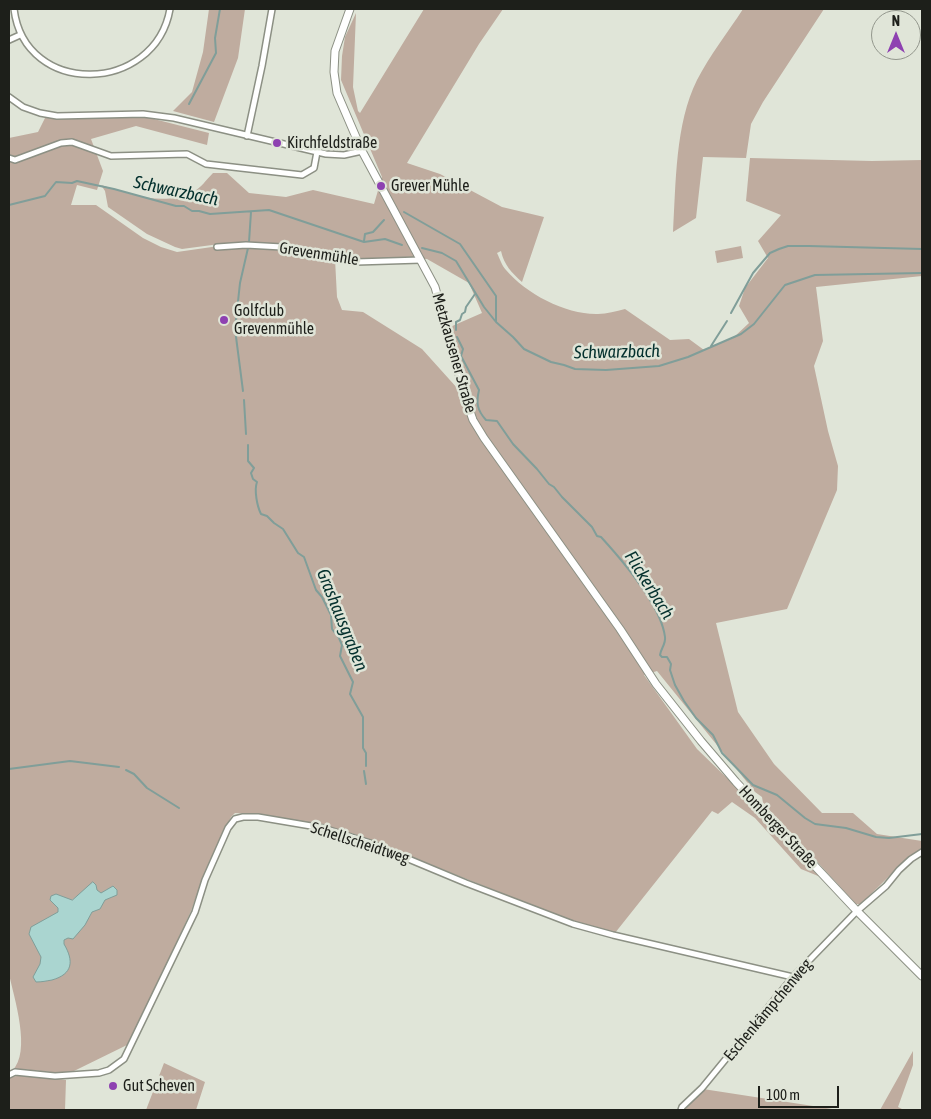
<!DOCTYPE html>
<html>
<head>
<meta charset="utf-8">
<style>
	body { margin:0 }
	#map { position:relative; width:931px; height:1119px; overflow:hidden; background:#e0e5d8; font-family:"Asap Condensed",sans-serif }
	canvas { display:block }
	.frame { position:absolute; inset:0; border:10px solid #1d1f1a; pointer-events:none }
	.north { position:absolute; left:871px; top:10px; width:50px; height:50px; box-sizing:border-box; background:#e0e5d8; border:1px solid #92968c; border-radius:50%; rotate:0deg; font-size:14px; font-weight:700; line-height:20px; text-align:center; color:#1d1f1a }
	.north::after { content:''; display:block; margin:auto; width:18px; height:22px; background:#8e41b1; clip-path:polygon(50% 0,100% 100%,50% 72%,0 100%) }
	.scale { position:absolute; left:758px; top:1086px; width:81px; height:22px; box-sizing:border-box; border:2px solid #1d1f1a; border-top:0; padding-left:6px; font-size:15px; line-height:18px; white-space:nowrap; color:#1d1f1a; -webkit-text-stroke:4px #e0e5d8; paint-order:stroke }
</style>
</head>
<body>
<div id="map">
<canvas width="931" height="1119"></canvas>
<div class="frame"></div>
<div class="north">N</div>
<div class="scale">100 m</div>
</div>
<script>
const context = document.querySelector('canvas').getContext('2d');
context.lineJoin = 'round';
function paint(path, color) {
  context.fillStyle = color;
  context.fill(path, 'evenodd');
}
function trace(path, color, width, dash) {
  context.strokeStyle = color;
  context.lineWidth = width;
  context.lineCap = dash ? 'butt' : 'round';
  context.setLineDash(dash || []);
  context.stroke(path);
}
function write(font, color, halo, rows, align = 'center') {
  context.font = font + ' "Asap Condensed",sans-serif';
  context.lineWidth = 5;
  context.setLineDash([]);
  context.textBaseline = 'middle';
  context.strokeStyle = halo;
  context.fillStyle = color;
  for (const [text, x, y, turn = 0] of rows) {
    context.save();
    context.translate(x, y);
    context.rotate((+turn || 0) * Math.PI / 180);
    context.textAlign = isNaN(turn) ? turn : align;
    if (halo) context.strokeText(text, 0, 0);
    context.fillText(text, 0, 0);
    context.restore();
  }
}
const green = new Path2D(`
	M209 9H245L238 58 214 122 173 111 192 92 203 52Z
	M424 9H503L479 44 407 163 440 174 502 207 544 217 522 282C512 273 504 265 501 251L497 253C500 259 502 266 506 270 526 294 567 315 598 314 607 314 616 311 625 309L670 340 689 339 704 350 733 338 749 323 739 306 745 288 768 258 758 241 781 215 746 201 750 158 872 161 922 160V276L816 287 823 341 814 366 828 431 838 466 837 490 787 609 716 623 738 712 774 764 822 813H853L877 834 922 841V849C899 863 881 886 860 904H856L763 803 762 797 755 792 657 671 644 675 697 749 759 809 823 878 801 869 755 818 732 802 718 814 712 811 615 933 574 922 354 834C315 824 275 815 235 813L231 817 221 838 202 880 191 911 132 1039 127 1045 74 1071 72 1074 20 1069 12 1071C32 1052 14 998 9 974V138L38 132 45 118 146 117 209 133 207 145 136 126 91 139 103 171 97 190 77 185 71 205H96L143 238 161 247 177 252 226 245 255 243H227L182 249 175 247 147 234 108 207 105 191 101 185C131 194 162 207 193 192 200 189 207 179 213 173H227L249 193 286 197 313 190 374 204 382 177 341 80 342 56 345 37 356 13 353 87 358 111 360 113ZM282 243 337 258 345 252 349 257 384 260 399 258 427 259 469 283 482 313 450 327 469 399 458 389 422 349 363 312 342 310 337 297 335 259 278 244Z
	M743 9H824L763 102 751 124 746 158 703 157 696 218 673 232C676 184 675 124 697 80 710 55 728 32 743 9Z
	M741 246 743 258 717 263 715 251Z
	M913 1051V1065L898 1107 904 1110H880Z
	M164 1063 205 1082 196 1110H146Z
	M25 1075 66 1080 65 1110H9V1077Z
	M703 1089 839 1110H685L693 1097Z`);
const water = new Path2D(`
	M93 882 96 885 97 890 101 893 113 886 117 890V895L105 900 100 909 92 912 85 925 73 939 68 938 64 940V944C74 961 73 974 52 980 46 981 42 982 36 982L33 977 40 964 41 957 29 934 31 927 58 912V908L50 900 51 896 56 894 72 900Z`);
const stream = new Path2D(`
	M189 104 216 53 215 38 220 9
	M9 205 45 196 56 182 72 183 77 181 114 189 176 206H184L192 211H199L210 214 269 210 364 242 385 239 402 245
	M404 212 460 244 496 296V322
	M364 241 365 234 373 232 384 220
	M249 242 251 212
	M422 248 442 253 456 261 484 307 496 322 513 337 524 349 551 362 564 365 575 369 606 370 659 366 688 357 741 334 754 324 785 285 815 275 922 273
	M731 313 753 273 770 253 779 249 788 246H809L922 249
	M456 330V322L460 320 462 314 465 312 466 307 475 294
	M457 337 463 349 461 356 479 390C476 403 477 410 486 420L497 421 513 444 537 469 549 484 554 487 562 497 592 527 597 536 601 537C622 560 661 605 665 637 666 644 661 648 660 655L662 657H667L671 664 670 670 675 685 684 701 696 718 713 735 722 753 753 785 777 795 805 818 815 824 846 828 876 837 889 838 922 834
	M711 346 727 321
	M243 391 235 329 240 283 248 248
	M244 400 246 434
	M248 445V461L254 468 251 473 253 479 257 482C254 490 257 506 261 514L267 516 274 523 283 529 298 553 304 557 316 590 322 597 331 615 332 629 339 638 342 645 340 656 353 682 350 694 363 717V748L366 753V766
	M9 769 70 761 119 767
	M126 770 134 774 147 788 179 808
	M364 771 366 784`);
const minor = new Path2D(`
	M14 9C25 98 155 94 170 9
	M9 40 20 35
	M9 97 23 107 40 113 57 116 143 114 174 118 326 154 344 155 362 151
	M247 136 262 66 272 9
	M9 158 15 160 61 143 72 142 111 156 187 154 206 164 302 175 314 168 317 152
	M217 247 246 245 282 247 322 257 356 262 421 260
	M9 1075 15 1072 55 1076 99 1073 109 1070 124 1059 195 912 205 880 228 828 235 819 243 817H258L323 828 370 843 466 883 573 924 613 935 793 977
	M681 1110 682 1107 702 1088 793 977 857 911 886 886 899 870 911 859 922 852`);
const secondary = new Path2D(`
	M350 9 335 51 334 72 337 93 362 151 435 287 466 400 473 420 484 438 620 629 656 684 701 741 736 782 857 911 922 976`);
const markers = [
	[277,143,5,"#8e41b1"],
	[381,186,5,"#8e41b1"],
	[224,320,5,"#8e41b1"],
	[113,1086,5,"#8e41b1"]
];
const poiNames = [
	["Kirchfeldstraße",287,143],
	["Grever Mühle",391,186],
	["Golfclub",234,311],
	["Grevenmühle",234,329],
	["Gut Scheven",123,1086]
];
const streetNames = [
	["Grevenmühle",319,254,9],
	["Metzkausener Straße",454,353,74],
	["Homberger Straße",778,827,47],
	["Schellscheidtweg",360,843,18],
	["Eschenkämpchenweg",768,1010,-50]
];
const waterNames = [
	["Schwarzbach",176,191,12],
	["Schwarzbach",617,352,-1],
	["Flickerbach",649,585,58],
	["Grashausgraben",342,620,68]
];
paint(green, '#bfac9f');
paint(water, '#aad5d0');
trace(water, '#809e99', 1);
trace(stream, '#809e99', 2);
trace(minor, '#8c9084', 8);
trace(secondary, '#8c9084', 9);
trace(minor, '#fff', 5);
trace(secondary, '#fff', 7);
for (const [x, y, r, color] of markers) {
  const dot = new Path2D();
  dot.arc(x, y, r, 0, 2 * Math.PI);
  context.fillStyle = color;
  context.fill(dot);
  trace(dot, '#e0e5d8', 2);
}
write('16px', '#1d1f1a', '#e0e5d8', poiNames, 'left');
write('16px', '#1d1f1a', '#e0e5d8', streetNames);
write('italic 18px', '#05312e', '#e0e5d8', waterNames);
</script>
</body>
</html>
